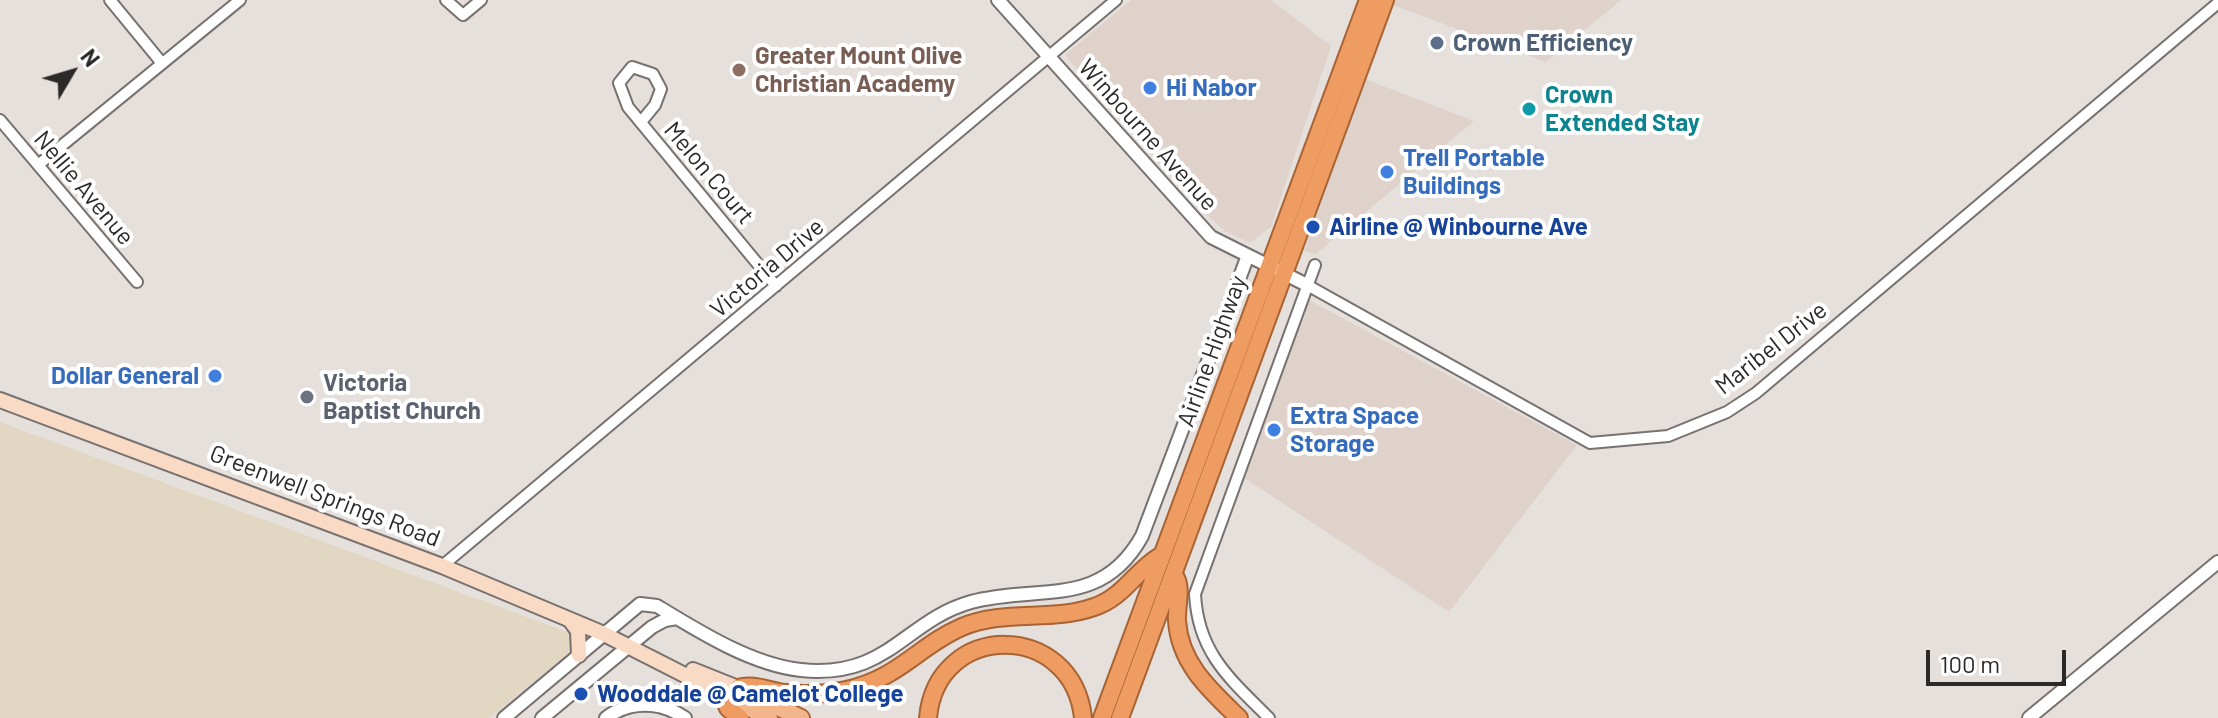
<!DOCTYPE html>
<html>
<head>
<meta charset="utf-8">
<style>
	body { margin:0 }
	#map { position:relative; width:2218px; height:718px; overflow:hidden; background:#e6e0dd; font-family:Barlow,sans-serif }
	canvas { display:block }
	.north { position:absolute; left:32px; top:32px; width:80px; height:80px; -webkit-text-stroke:6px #fff; paint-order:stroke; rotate:52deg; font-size:22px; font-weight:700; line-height:32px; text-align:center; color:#2c2a29 }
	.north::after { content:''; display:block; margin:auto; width:28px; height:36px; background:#2c2a29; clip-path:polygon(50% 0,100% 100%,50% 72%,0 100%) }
	.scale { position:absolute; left:1926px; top:650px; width:140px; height:36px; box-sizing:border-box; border:4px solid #2c2a29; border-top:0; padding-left:10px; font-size:24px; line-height:28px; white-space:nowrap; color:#2c2a29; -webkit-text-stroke:6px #fff; paint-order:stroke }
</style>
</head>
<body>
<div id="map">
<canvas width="2218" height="718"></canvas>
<div class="north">N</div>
<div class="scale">100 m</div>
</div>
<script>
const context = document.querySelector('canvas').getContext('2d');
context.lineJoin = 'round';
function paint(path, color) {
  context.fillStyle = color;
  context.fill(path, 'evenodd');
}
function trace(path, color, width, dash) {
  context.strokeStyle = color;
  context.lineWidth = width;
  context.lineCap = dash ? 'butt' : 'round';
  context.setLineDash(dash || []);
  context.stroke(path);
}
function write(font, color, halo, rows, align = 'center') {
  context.font = font + ' Barlow,sans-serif';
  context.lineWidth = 8;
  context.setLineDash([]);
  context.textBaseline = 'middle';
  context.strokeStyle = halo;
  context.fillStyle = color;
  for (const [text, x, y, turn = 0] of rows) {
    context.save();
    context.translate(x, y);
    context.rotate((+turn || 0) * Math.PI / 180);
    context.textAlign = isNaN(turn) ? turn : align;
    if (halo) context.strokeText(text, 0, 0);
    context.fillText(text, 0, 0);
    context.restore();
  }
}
const built = new Path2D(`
	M1131 0H1271L1331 46 1271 227 1250 243 1226 232 1197 206 1065 55Z
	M1395 0H1621L1546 62 1393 5Z
	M1365 79 1474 121 1316 254 1304 251Z
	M1309 300 1577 445 1449 612 1241 476Z`);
const industrial = new Path2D(`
	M0 422 586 639 489 718H0Z`);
const minor = new Path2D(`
	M110 0 161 62
	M446 0 463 15 481 0
	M0 120 137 282
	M641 122 655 105 661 89 653 74 632 67 619 83 628 107 776 286
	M38 165 240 0
	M1307 285 1590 443 1668 436 1727 412 1756 393 2218 3
	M442 566 1116 0
	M1269 718C1230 679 1198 653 1195 594L1315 265`);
const tertiary = new Path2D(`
	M998 0 1211 237 1307 285
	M504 718 640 604 657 606C698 631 752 665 801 670 888 679 904 621 971 602 1038 584 1101 610 1142 536L1247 258
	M542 718 652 627 665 620 677 618
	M606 718C630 700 661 701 685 718
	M2029 718 2218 562`);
const secondary = new Path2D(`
	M0 400 442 566 604 634 722 694
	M570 620 578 631 579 655
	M693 670 738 688`);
const primary = new Path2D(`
	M738 688 801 718
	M722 694 769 718`);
const trunk = new Path2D(`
	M1176 578C1182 590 1176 608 1177 621 1180 664 1210 690 1239 718
	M738 688C754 683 768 691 785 693 805 695 826 694 846 690 900 678 918 646 962 627 1004 609 1052 622 1094 607 1124 597 1135 571 1160 556
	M722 694 728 708 740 718
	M928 718C937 620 1073 621 1083 718
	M1102 718 1368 0
	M1120 718 1385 0`);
const markers = [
	[1437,43,8,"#5c6f8a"],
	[739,70,8,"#8d6e63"],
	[1150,88,8,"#3f7fe0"],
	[1529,109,8,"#0f9aa8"],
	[1387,172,8,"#3f7fe0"],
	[1313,227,8,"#1a4fb4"],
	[215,376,8,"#3f7fe0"],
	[307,397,8,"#6b7280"],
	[1274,430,8,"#3f7fe0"],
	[581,694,8,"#1a4fb4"]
];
const serviceNames = [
	["Crown Efficiency",1453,43]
];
const educationNames = [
	["Greater Mount Olive",755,56],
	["Christian Academy",755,84]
];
const shopNames = [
	["Hi Nabor",1166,88],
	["Trell Portable",1403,158],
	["Buildings",1403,186],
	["Dollar General",199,376,"right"],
	["Extra Space",1290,416],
	["Storage",1290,444]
];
const cultureNames = [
	["Crown",1545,95],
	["Extended Stay",1545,123]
];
const streetNames = [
	["Winbourne Avenue",1148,135,48],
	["Melon Court",709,173,50],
	["Nellie Avenue",84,188,50],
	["Victoria Drive",767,268,-40],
	["Maribel Drive",1771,348,-38],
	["Airline Highway",1212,351,-70],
	["Greenwell Springs Road",325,496,21]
];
const transitNames = [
	["Airline @ Winbourne Ave",1329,227],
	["Wooddale @ Camelot College",597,694]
];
const worshipNames = [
	["Victoria",323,383],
	["Baptist Church",323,411]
];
paint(built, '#ded2cb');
paint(industrial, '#e1d7c2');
trace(minor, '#77726f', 14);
trace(tertiary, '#77726f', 16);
trace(secondary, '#77726f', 18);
trace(primary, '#a86435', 20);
trace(trunk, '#a86435', 20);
trace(minor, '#fff', 10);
trace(tertiary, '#fff', 12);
trace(secondary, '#f9dac4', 14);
trace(primary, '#f3b58a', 16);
trace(trunk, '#ef9c63', 16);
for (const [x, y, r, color] of markers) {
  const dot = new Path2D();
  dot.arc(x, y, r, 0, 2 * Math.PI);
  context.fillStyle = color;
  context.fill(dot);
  trace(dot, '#fff', 3);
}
write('bold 24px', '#4e5e75', '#fff', serviceNames, 'left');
write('bold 24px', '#785e54', '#fff', educationNames, 'left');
write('bold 24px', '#366cbe', '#fff', shopNames, 'left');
write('bold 24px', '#0d838f', '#fff', cultureNames, 'left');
write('24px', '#2c2a29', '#fff', streetNames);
write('bold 24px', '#164399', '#fff', transitNames, 'left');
write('bold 24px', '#5b616d', '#fff', worshipNames, 'left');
</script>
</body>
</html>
